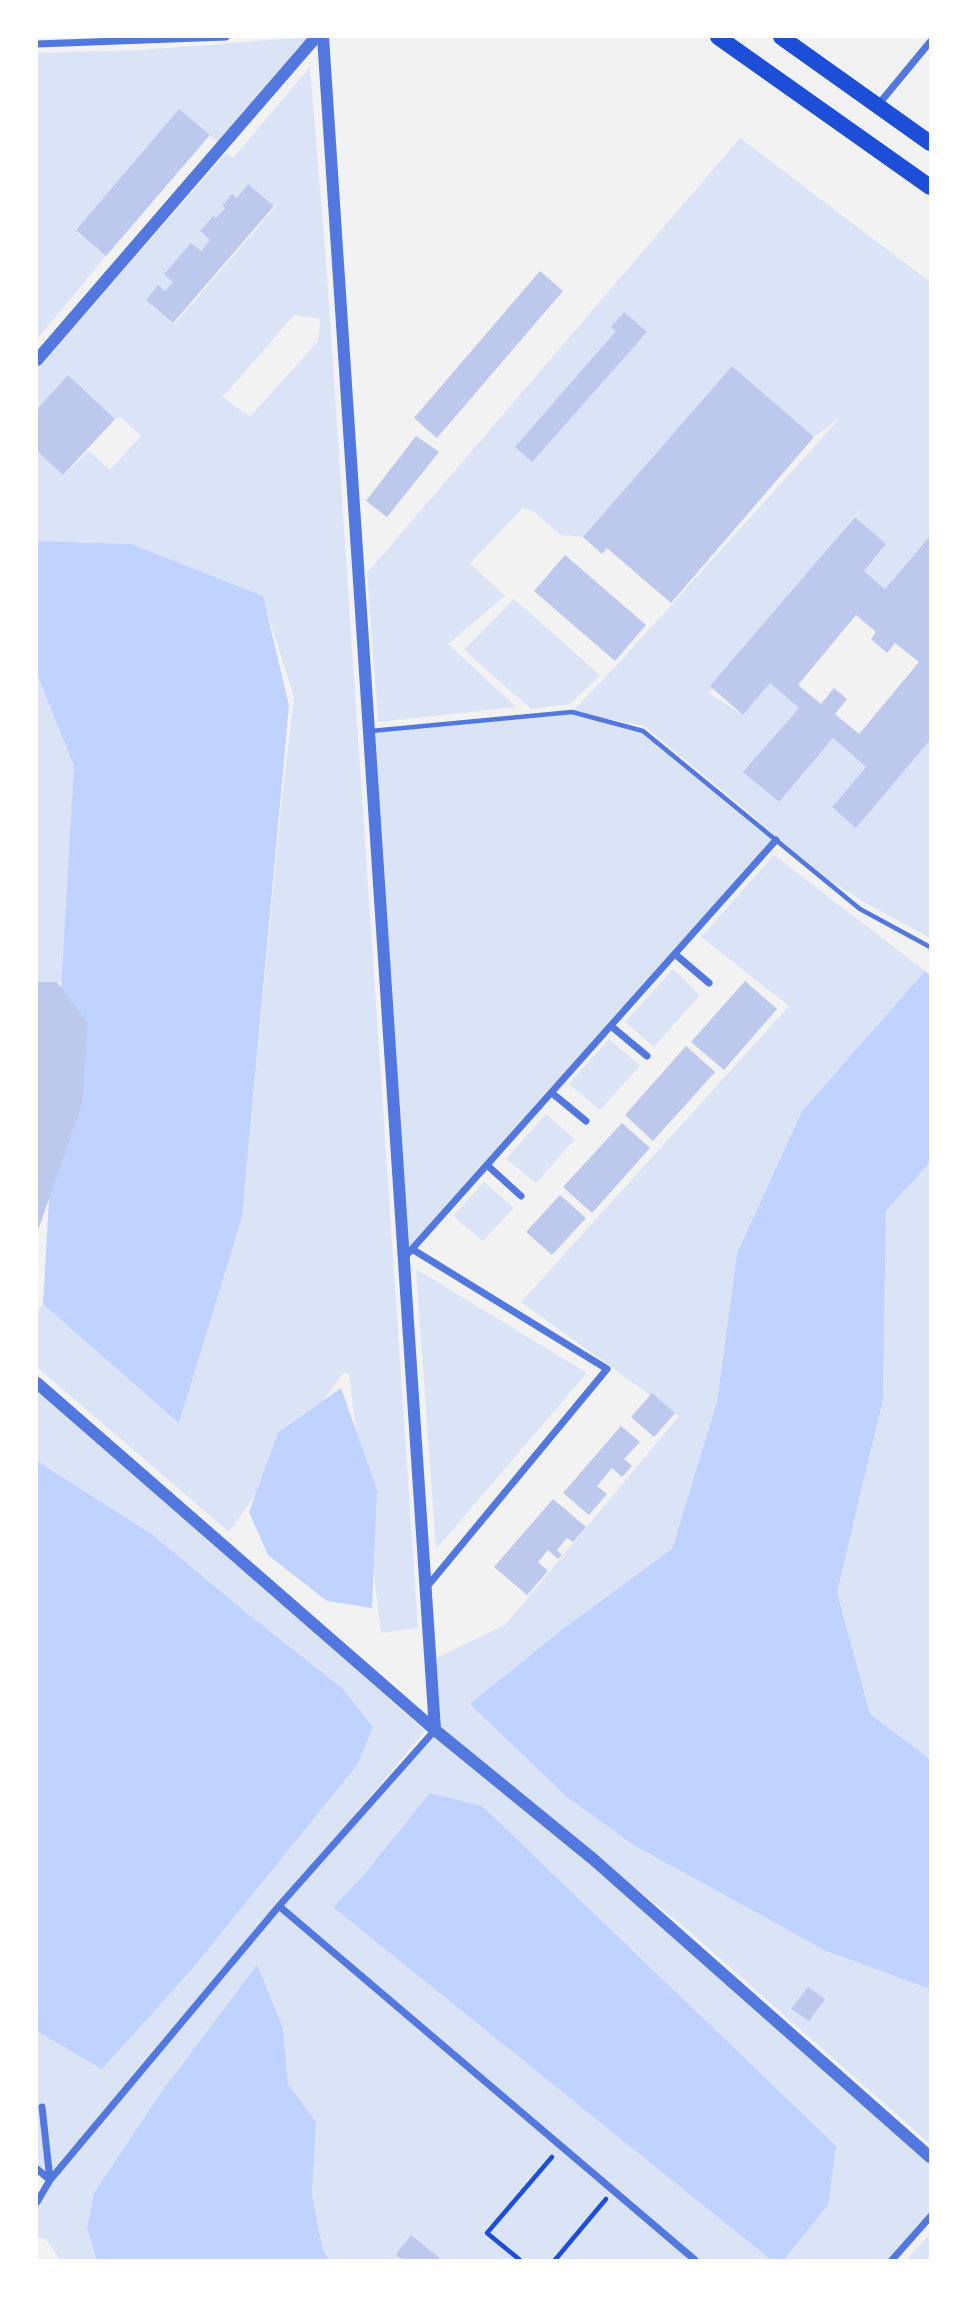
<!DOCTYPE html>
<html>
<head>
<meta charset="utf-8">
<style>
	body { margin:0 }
	#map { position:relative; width:967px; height:2297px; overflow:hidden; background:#f2f2f2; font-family:"DejaVu Sans",sans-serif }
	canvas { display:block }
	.frame { position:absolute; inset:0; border:38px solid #fff; pointer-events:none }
</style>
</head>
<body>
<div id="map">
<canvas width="967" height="2297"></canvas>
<div class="frame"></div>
</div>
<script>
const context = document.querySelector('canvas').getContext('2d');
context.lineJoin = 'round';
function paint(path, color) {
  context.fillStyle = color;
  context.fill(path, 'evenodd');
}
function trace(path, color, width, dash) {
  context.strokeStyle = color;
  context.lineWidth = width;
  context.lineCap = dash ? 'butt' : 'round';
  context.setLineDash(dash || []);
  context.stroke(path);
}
const green = new Path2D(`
	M309 37 219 143 179 109 76 230 106 256 37 339V53L141 50Z
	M310 67 326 262 418 1628 381 1633 349 1374 343 1373 229 1532 37 1367V1311L43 1304 179 1422 242 1217 282 796 294 697 262 596 131 544 37 541V451L63 475 89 451 110 470 141 436 121 417 115 419 68 375 37 409V369L226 153 233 158ZM249 185 274 206 277 205 174 325 146 300 158 286 165 291 173 282 191 243 201 251 210 240 200 231 213 217 216 218 225 208 222 206 232 194 237 198ZM294 315 320 319 318 341 250 417 223 397Z
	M740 138 930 282V536L885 589 864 571 886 544 855 517 862 507 709 693 743 715 770 683 799 708 744 772 778 802 833 738 866 767 832 807 856 827 930 740V938L867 904 816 872 747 811 644 726 587 715 643 731 776 840 402 1261 368 731 572 712 617 665 841 417 814 437 732 366 583 537 561 535 533 511 523 508 470 563 505 596 448 644 516 707 378 722 367 573Z
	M514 599 600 675 570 704 531 709 464 650Z
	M37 674 74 765 63 982H37Z
	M774 855 925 971 802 1111 737 1253 717 1402 672 1549 567 1797 632 1844 826 1951 930 1989V2144L681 1924 484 1768 930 2157V2218L893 2260H784L828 2205 363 1876 334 1907 771 2260H329L323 2250 312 2196 316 2122 288 2084 283 2028 87 2229 97 2260H60L46 2239 37 2237V2202L49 2180 37 2169V2028L193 1968 358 1764 373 1727 342 1688 248 1614 153 1535 37 1461V1383L425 1731 293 1889 435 1730 430 1661 506 1624 679 1416 521 1302 789 1006 701 937Z
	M673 969 700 995 654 1047 625 1022Z
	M609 1039 640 1066 600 1110 569 1084Z
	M546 1114 575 1139 536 1183 506 1159Z
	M930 1162V1759L870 1714 837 1592 883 1400 886 1211Z
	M484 1182 514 1208 483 1241 453 1216Z
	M416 1269 587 1373 436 1549Z
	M930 2234V2260H906Z`);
const water = new Path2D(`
	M37 541 131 544 263 596 289 706 242 1217 179 1423 43 1304 74 766 37 674Z
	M925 971 930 975V1162L886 1211 883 1400 837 1592 870 1714 930 1759V1989L826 1951 632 1844 567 1797 470 1704 563 1629 672 1549 717 1402 737 1253 802 1111Z
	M341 1388 377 1490 372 1608 327 1601 268 1555 249 1512 278 1433Z
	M37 1461 153 1535 248 1614 342 1688 373 1727 358 1764 193 1968 102 2069 37 2031Z
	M430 1793 482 1806 836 2146 828 2205 784 2260H771L333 1907 363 1876Z
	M257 1965 283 2028 288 2084 316 2122 312 2196 323 2250 329 2260H97L87 2229 94 2193 162 2091Z`);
const building = new Path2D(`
	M179 109 210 135 106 256 76 230Z
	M248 184 274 206 173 323 146 300 158 285 165 291 173 282 164 274 191 243 201 251 210 240 200 231 213 216 216 218 225 208 222 206 232 194 237 198Z
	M540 271 563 291 437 438 414 418Z
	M624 312 647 332 532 462 515 447 616 331 611 327Z
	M732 366 814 437 671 603 607 548 602 554 583 537Z
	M68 375 115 419 63 475 37 451V409Z
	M416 436 439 452 387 517 366 501Z
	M855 517 886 544 864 571 885 589 930 536V740L856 828 832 807 866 767 833 738 779 802 743 772 799 708 770 683 743 715 710 686ZM856 615 876 632 871 639 887 653 895 643 919 662 859 734 835 714 847 699 834 688 821 704 798 685Z
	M565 555 646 625 615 661 534 591Z
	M745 981 777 1009 724 1070 691 1042Z
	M37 982H57L88 1023 82 1105 37 1233Z
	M686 1046 715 1072 653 1141 625 1115Z
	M622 1123 650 1148 592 1213 563 1187Z
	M560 1195 586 1218 552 1255 526 1232Z
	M652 1393 675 1413 654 1437 631 1417Z
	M621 1426 640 1442 624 1459 632 1466 622 1477 612 1468 597 1486 607 1494 589 1515 563 1493Z
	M553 1499 586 1527 573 1542 567 1538 557 1550 562 1555 558 1559 548 1550 538 1562 548 1571 527 1595 494 1567Z
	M808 1987 825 1999 809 2021 791 2009Z
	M411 2235 442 2260H403L396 2254Z`);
const path = new Path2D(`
	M520 2260 487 2233 552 2157
	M555 2260 606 2199`);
const service = new Path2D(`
	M371 731 572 712 643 731 860 909 930 947`);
const minor = new Path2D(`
	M37 44 226 37
	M878 105 930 42
	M675 954 709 983
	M611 1026 647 1056
	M552 1093 586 1121
	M487 1165 521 1196
	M412 1249 607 1369 425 1589
	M404 1258 776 840
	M279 1906 695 2260
	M37 2169 50 2180 279 1906 435 1730
	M37 2202 50 2180 42 2107
	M892 2260 930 2217`);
const tertiary = new Path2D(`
	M323 37 435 1730
	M37 360 316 37
	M37 1383 435 1730 593 1859 930 2157`);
const trunk = new Path2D(`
	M718 37 930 187
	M781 37 930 143`);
paint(green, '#dbe4f7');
paint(water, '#bfd3fe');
paint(building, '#bdc9ec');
trace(path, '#1d4ed8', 4.5);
trace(service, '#5277de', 4.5);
trace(minor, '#5277de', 7);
trace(tertiary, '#5277de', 12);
trace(trunk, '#1d4ed8', 16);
</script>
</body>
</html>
